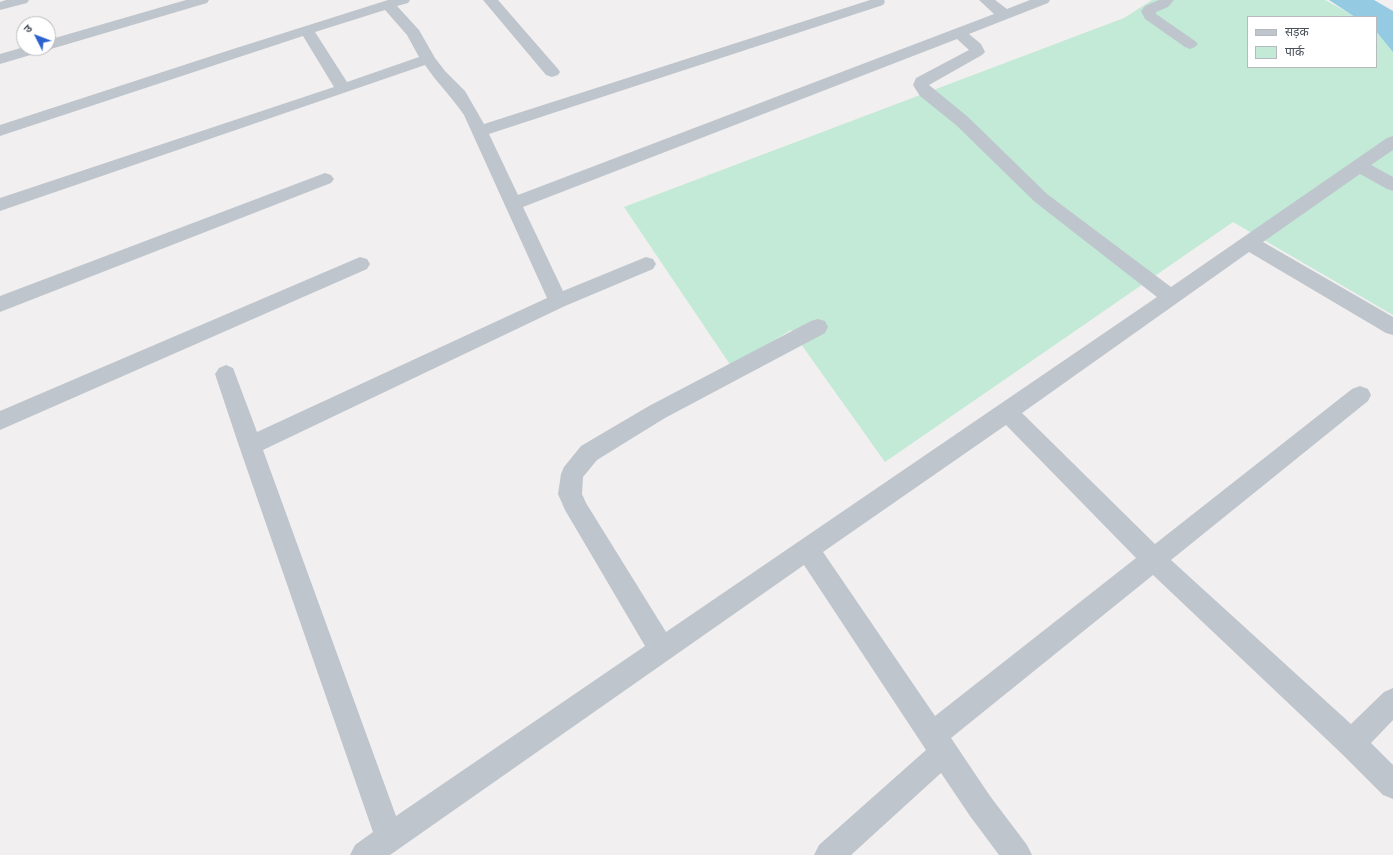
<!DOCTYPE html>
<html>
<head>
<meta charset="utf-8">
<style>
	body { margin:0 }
	#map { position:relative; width:1393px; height:855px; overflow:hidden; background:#f1efef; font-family:Lato,"Noto Sans Devanagari",sans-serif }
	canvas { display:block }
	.legend { position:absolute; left:1247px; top:16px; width:130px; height:52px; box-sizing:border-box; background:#fff; border:1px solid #b6b9bd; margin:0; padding:5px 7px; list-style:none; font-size:12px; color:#49505a }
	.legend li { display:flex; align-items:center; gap:8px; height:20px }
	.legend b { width:20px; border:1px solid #b6b9bd }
	.north { position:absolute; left:16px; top:16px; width:40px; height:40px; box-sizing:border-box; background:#fff; border:1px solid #b6b9bd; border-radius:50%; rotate:312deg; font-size:11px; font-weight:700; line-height:16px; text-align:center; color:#49505a }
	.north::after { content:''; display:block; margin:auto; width:14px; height:18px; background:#2d62cd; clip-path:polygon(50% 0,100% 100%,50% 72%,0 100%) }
</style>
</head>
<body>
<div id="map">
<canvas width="1393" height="855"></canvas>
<ul class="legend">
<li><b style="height:5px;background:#bfc5cc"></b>सड़क</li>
<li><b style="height:11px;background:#c2ead6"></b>पार्क</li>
</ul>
<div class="north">उ</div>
</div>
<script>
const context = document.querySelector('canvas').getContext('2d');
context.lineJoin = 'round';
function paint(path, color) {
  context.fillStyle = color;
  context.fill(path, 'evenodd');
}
const green = new Path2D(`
	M1152 0H1325L1356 17H1248V67H1376V28L1393 37V315L1233 222 885 462 791 330 731 366 624 207 1124 18Z`);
const water = new Path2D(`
	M1329 0H1374L1393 11V52L1376 31V17H1355Z`);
const street = new Path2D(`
	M6 0H29L27 3 0 10V2Z
	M186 0H209L207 3 0 64V54L24 47 48 48V40Z
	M388 0H410L408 3 397 6 419 30 435 58 445 71 465 91 484 124 870 0H884L885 2 883 5 489 134 518 195 994 14 979 0H995L1007 9 1030 0H1050L1048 3 969 34 981 44 985 52 982 55 929 85 968 117 1047 194 1171 287 1387 138 1393 136V150L1371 165 1393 177V191L1387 189 1360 174 1263 242 1393 317V335L1386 333 1249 252 1022 413 1155 544 1352 389 1360 386 1368 389 1371 395 1368 401 1171 560 1351 724 1384 692 1393 688V720L1371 743 1393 765V799L1383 795 1341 753 1153 575 951 738 990 796 1027 845 1032 855H999L970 816 941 773 851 855H814L819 845 926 750 804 565 390 855H350L355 845 373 832 239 446 215 374 219 368 226 365 233 368 257 432 547 298 464 115C452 97 437 83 425 65L0 211V198L334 87 303 36 0 136V125L230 50ZM385 10 407 35 419 57 347 82 315 32ZM957 39 969 50 916 78 913 85 920 96 956 125 1035 202 1157 297 666 632 586 503 582 494 583 477 597 460 665 418 825 333 828 327 825 321 818 319 811 321 649 406 581 446 564 467 561 474 558 494 565 510 645 646 396 816 263 450 565 306 653 269 656 264 653 259 646 257 563 291 523 207ZM1006 425 1136 558 935 716 823 552Z
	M483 0H498L558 69 560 72 558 75 552 77 546 75Z
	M1159 0H1174L1168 7 1156 12V14L1195 41 1198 44 1195 47 1190 49 1185 47 1145 19 1141 11 1145 6Z
	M325 173 331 175 334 179 331 183 0 312V296Z
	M360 257 367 259 370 264 367 269 0 430V411Z`);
paint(green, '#c2ead6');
paint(water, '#94cae2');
paint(street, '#bfc5cc');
</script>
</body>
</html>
